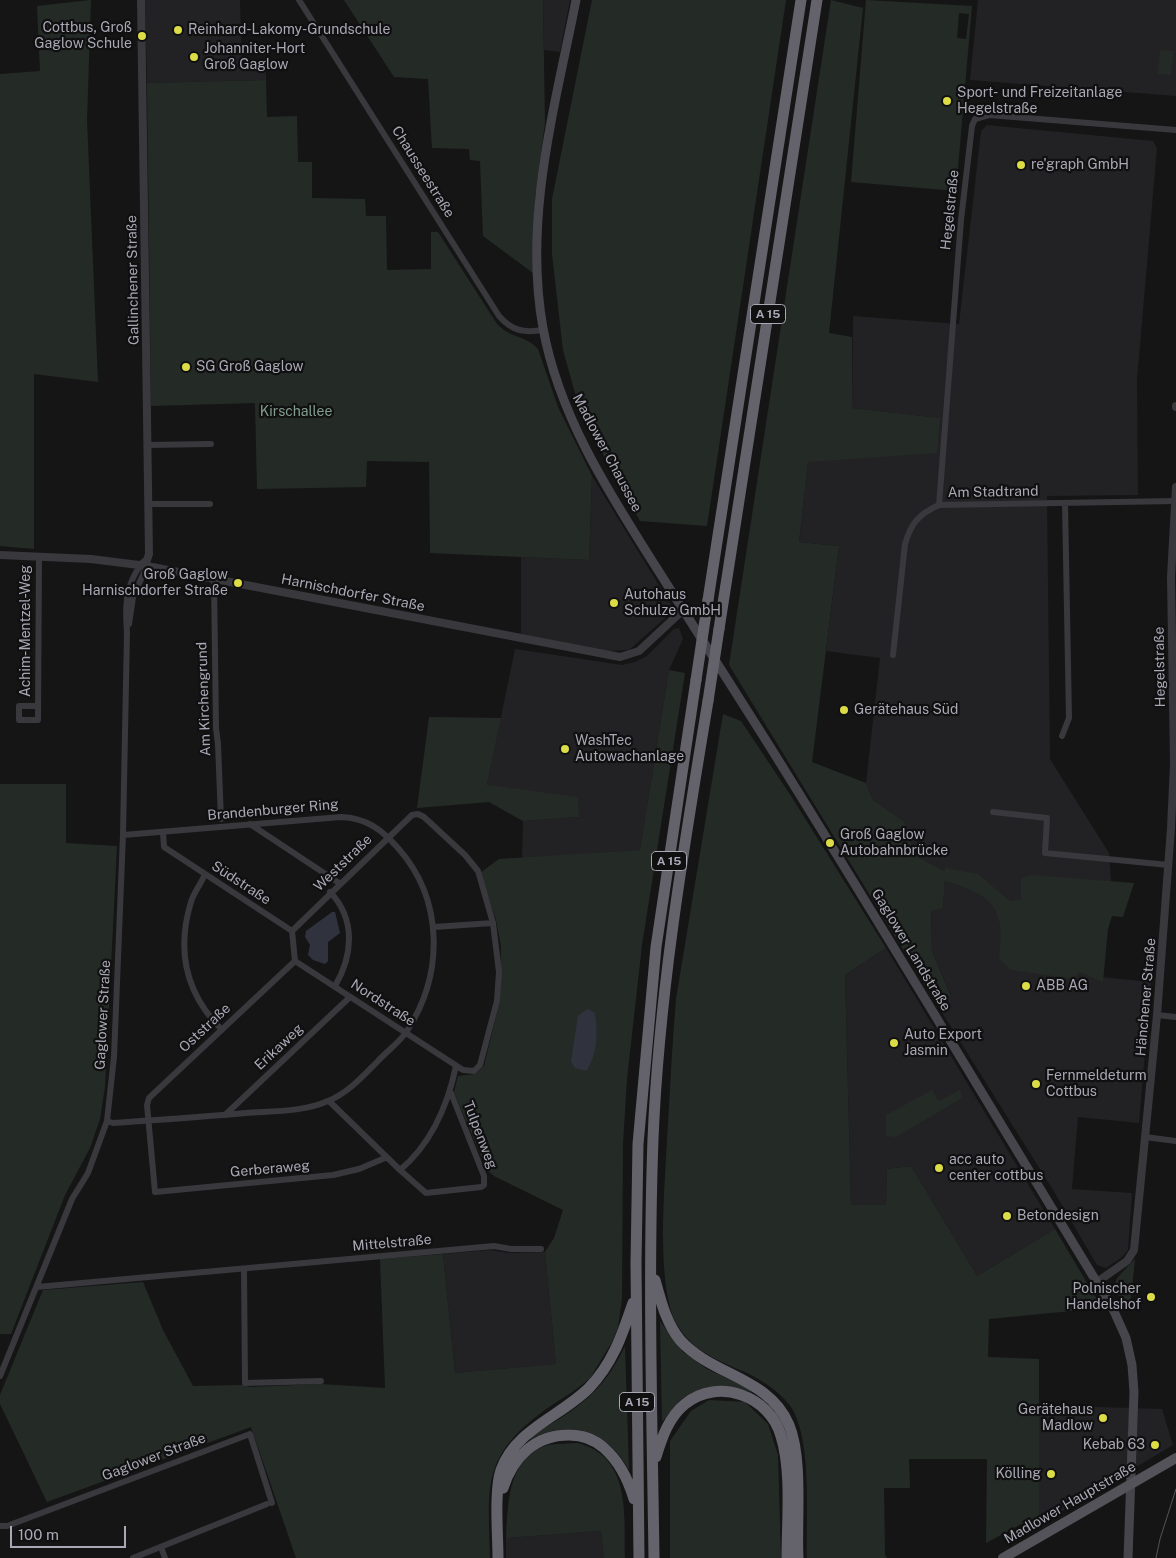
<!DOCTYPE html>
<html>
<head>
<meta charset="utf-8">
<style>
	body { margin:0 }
	#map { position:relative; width:1176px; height:1558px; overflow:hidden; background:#151516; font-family:"Public Sans",sans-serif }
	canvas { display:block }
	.scale { position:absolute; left:10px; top:1526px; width:116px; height:22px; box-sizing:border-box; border:2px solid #a9a8b5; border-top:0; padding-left:6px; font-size:15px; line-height:18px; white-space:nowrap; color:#a9a8b5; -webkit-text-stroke:4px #101011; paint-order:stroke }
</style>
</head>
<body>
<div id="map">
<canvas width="1176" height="1558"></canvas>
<div class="scale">100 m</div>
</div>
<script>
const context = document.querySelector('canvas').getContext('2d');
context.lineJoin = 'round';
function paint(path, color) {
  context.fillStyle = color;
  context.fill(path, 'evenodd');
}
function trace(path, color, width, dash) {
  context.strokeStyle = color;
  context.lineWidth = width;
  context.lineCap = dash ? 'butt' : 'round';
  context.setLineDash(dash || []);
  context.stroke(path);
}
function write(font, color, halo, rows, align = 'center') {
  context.font = font + ' "Public Sans",sans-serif';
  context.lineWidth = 4.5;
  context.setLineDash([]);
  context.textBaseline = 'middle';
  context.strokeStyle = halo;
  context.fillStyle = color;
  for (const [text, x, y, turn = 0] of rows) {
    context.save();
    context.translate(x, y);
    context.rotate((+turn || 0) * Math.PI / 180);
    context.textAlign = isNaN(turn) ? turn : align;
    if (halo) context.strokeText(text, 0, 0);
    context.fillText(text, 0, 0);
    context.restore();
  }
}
const built = new Path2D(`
	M145 0H240L242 69H266V80L147 83Z
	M543 0H570L560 52 544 50Z
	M978 0H1176V96L970 80Z
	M987 125 1153 141 1157 148 1137 380 1138 495 1047 496 1050 759 1109 853 1111 882 1101 977 1151 982 1139 1123 1078 1117 1072 1189 1132 1193 1128 1250 1121 1258 1106 1268 1097 1265 1053 1190 931 995H951L932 951 931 910 943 908 945 871 914 855 905 822 873 800 866 783 880 658 826 651 839 546 799 542 808 461 940 418 852 408 853 316 959 324 981 131Z
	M592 476 674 610 629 650 607 651 521 634V557L589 560Z
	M679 628 683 639 669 670 640 850 522 859 523 821 579 817 487 785 515 649 622 665 635 662 647 656 674 629Z
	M886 948 1055 1229 977 1276 911 1166 887 1169 886 1205 851 1206 845 975Z
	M490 1250 510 1253 545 1252 556 1364 455 1373 443 1254Z
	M1039 1405 1162 1409 1173 1445 1039 1525Z
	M601 1531 604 1558H506V1538Z`);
const green = new Path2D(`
	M91 0 87 120 98 382 34 374V549L0 546V74L40 71 37 6Z
	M344 0H543L545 123 535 198 533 273 483 236 480 161 470 160 469 149 432 148 428 79 394 77Z
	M592 0H786L707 526 640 521 587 425 577 400 563 350 552 254V199Z
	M831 0 863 8 829 333 852 337V408L940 418 937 453 808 462 799 542 839 546 812 762 866 783 873 800 905 822 914 855 945 871V868L978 874 1010 901 1021 899V879L1030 875 1134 883 1123 917 1112 916 1108 929 1103 982 1079 972 1074 979 1011 970 999 959C1006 908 994 895 945 881V878L943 908 931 911 932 951 951 996 931 995 729 665Z
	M866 0 972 6 956 191 851 182ZM959 13 969 14 966 39 957 38Z
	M1160 50 1174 51 1171 75 1158 74Z
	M266 80 267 117 297 116 298 162H312V198L365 199 366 216H386L387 270 431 269V232H438L497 324C510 338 527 336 538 349L558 407 592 476 589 560 430 553 429 462 367 461 366 487 257 489 255 403 151 406 147 83Z
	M669 670 685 673 642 945 627 1079 623 1144 622 1299 618 1327 612 1342 590 1378C574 1393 554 1402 537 1416 480 1460 489 1492 490 1558H296L251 1427 47 1502 0 1404V1395L43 1290 143 1282 163 1330 193 1386 242 1385 250 1387 320 1384 385 1388 380 1259 443 1254 455 1373 556 1364 545 1252 554 1238 563 1210 494 1176 487 1170 454 1092 458 1076 475 1074 484 1066 500 1001 501 946 496 920 480 873 499 859 640 850Z
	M723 714 741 721 791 796 886 948 845 975 851 1205H886L887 1169 911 1166 977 1276 1055 1229 1102 1308 989 1319 988 1357 1039 1359V1525L1030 1531 1025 1522 986 1543 987 1459H909L910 1488H884L885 1555 887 1558H807C806 1519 813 1432 788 1403 777 1390 760 1379 745 1372 719 1361 693 1351 678 1326 655 1289 665 1184 667 1139 670 1092 672 1046 676 999Z
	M429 717 501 718 487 785 578 797 579 817 523 821 489 802 417 808Z
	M0 784H66V843L117 846 105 1087 100 1119 90 1148 65 1195 11 1334H0Z
	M932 1090 939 1101 960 1090 962 1098 896 1137 886 1136V1115Z
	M1135 1259 1130 1307H1126C1108 1279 1114 1282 1135 1259Z
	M660 1321 683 1352 707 1369 752 1390 751 1392C727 1386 704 1383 683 1398 674 1405 669 1414 662 1422Z
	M625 1346 629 1470C606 1430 571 1418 530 1440L532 1435C576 1410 603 1393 625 1346Z
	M709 1400 745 1402 768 1424 778 1455 781 1558H670V1441L691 1411Z
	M577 1443C631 1456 624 1514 625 1558H604L601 1531 506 1538C508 1506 507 1463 542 1447 552 1443 566 1444 577 1443Z`);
const water = new Path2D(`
	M332 912H335L340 933 328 942V961L325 964 313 960 308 955 310 945 305 937 306 931Z
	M587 1009 594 1012C599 1028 597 1057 586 1071L575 1068 571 1061 578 1016Z`);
const minor = new Path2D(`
	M299 0 499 316C512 331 524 333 543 330
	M147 445 211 444
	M148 504H210
	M939 505 961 220 972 126 975 119 989 115 1176 130
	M214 579 216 728 218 744 221 819
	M129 624 133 597 147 566
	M893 655 905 544C911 523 919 514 939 505L1176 501
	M38 706H19V720H38L39 556
	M1062 736 1069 718 1065 503
	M993 812 1047 818 1045 853 1169 865
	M250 824 339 883
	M163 832 164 847 292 931
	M205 874C201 884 194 892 191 902 176 951 186 994 222 1030
	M330 892C356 919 353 956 335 986
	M434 927 493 923
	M292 931 412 815 418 814 424 817 465 855 478 871 493 923 499 972 497 1001 480 1065 474 1071 463 1070 295 961
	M292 931 295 961
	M295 961 149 1098 147 1105 155 1192 333 1175 359 1169 385 1158
	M1157 1015 1176 1017
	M451 1093 484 1176V1185L481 1187 426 1193 400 1170C431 1144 448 1104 456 1066
	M329 1101 400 1170
	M225 1115 350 997
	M107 1121 113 1123C157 1120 202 1117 246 1113 273 1111 303 1112 328 1101 348 1093 363 1076 378 1061 387 1051 400 1042 407 1031 444 974 444 900 398 848 382 830 367 818 341 817L123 835
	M1145 1137 1176 1141
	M244 1269 245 1383 321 1381
	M37 1287 494 1246 511 1249H541
	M0 1376 72 1199 88 1173 107 1121 114 1057 123 835 127 632C125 608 125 585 141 565
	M0 1526H7L250 1434 272 1503
	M161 1547 165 1558
	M133 1558 267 1504`);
const tertiary = new Path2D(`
	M1176 406V407
	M0 555 91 559 147 566 620 657 639 651 683 610
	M141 565 147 560 149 554 141 0
	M1097 1282 1127 1261 1134 1250 1157 1015 1171 828 1174 764 1171 577 1176 487`);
const secondary = new Path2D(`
	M576 0C555 107 523 218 543 328 559 416 609 493 656 567 693 625 730 683 767 742 884 929 998 1120 1113 1309L1126 1338 1132 1365 1134 1392 1128 1558`);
const primary = new Path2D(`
	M1003 1558 1176 1458`);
const motorway = new Path2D(`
	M708 600 801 0
	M719 629 817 0
	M655 1280C661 1301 666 1323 680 1340 712 1376 769 1377 789 1425 803 1459 796 1520 798 1558
	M656 1457C662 1437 669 1417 685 1404 718 1377 770 1396 781 1436 792 1471 787 1520 787 1558
	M503 1488C513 1457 535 1435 569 1435 581 1435 594 1439 604 1448 620 1462 628 1479 634 1499
	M498 1558C498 1535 494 1491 501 1470 515 1430 561 1416 589 1388 613 1363 622 1335 633 1303
	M639 1558 636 1263 638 1144 656 947 696 680
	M654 1558C652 1418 648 1278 653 1139 659 992 684 846 708 701`);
const tram = new Path2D(`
	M1156 1558 1160 1539 1176 1489`);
const motorwayBridge = new Path2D(`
	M696 680 708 600
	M708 701 719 629`);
const markers = [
	[178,30,5,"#dcdc47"],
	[142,36,5,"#dcdc47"],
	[194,57,5,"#dcdc47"],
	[947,101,5,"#dcdc47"],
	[1021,165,5,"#dcdc47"],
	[186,367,5,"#dcdc47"],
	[238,583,5,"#dcdc47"],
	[614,603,5,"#dcdc47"],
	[844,710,5,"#dcdc47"],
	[565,749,5,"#dcdc47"],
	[830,843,5,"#dcdc47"],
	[1026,986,5,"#dcdc47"],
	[894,1043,5,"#dcdc47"],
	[1036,1084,5,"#dcdc47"],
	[939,1168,5,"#dcdc47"],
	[1007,1216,5,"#dcdc47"],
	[1151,1297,5,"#dcdc47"],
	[1103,1418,5,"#dcdc47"],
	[1155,1445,5,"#dcdc47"],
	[1051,1474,5,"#dcdc47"]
];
const shields = [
	[768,314,35],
	[669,861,35],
	[637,1402,35]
];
const shieldNames = [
	["A 15",768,314],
	["A 15",669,861],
	["A 15",637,1402]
];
const poiNames = [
	["Cottbus, Groß",132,28,"right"],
	["Gaglow Schule",132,44,"right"],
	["Reinhard-Lakomy-Grundschule",188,30],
	["Johanniter-Hort",204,49],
	["Groß Gaglow",204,65],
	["Sport- und Freizeitanlage",957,93],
	["Hegelstraße",957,109],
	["re'graph GmbH",1031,165],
	["SG Groß Gaglow",196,367],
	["Groß Gaglow",228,575,"right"],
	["Harnischdorfer Straße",228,591,"right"],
	["Autohaus",624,595],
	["Schulze GmbH",624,611],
	["Gerätehaus Süd",854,710],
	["WashTec",575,741],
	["Autowachanlage",575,757],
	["Groß Gaglow",840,835],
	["Autobahnbrücke",840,851],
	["ABB AG",1036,986],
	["Auto Export",904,1035],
	["Jasmin",904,1051],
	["Fernmeldeturm",1046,1076],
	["Cottbus",1046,1092],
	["acc auto",949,1160],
	["center cottbus",949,1176],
	["Betondesign",1017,1216],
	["Polnischer",1141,1289,"right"],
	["Handelshof",1141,1305,"right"],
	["Gerätehaus",1093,1410,"right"],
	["Madlow",1093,1426,"right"],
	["Kebab 63",1145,1445,"right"],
	["Kölling",1041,1474,"right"]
];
const streetNames = [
	["Chausseestraße",423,172,58],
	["Hegelstraße",950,210,-84],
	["Gallinchener Straße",133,280,-91],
	["Madlower Chaussee",607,453,62],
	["Am Stadtrand",993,492,-1],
	["Harnischdorfer Straße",353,593,11],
	["Achim-Mentzel-Weg",26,631,-90],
	["Hegelstraße",1160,667,-91],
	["Am Kirchengrund",204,699,-92],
	["Brandenburger Ring",273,810,-5],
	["Weststraße",343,863,-44],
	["Südstraße",241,883,33],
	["Gaglower Landstraße",911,950,59],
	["Hänchener Straße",1146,997,-85],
	["Nordstraße",383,1003,33],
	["Gaglower Straße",103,1015,-87],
	["Oststraße",205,1028,-43],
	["Erikaweg",279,1047,-43],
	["Tulpenweg",480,1135,69],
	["Gerberaweg",270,1169,-5],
	["Mittelstraße",392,1243,-5],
	["Gaglower Straße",154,1457,-21],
	["Madlower Hauptstraße",1070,1503,-30]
];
const parkNames = [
	["Kirschallee",296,412]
];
paint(built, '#222123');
paint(green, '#242b27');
paint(water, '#30333e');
trace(minor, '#39383d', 6);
trace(tertiary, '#39383d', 8);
trace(secondary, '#45454b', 9);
trace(primary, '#54535a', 10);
trace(motorway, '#64636b', 11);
trace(tram, '#54535a', 1);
trace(motorwayBridge, '#64636b', 11);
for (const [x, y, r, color] of markers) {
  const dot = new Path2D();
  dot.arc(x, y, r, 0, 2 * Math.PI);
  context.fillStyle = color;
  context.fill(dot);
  trace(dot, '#101011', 2);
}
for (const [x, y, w] of shields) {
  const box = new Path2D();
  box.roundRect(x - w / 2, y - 9.5, w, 19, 4);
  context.fillStyle = '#101011';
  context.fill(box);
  trace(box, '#a9a8b5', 1);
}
write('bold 12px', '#a9a8b5', null, shieldNames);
write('14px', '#a9a8b5', '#101011', poiNames, 'left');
write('14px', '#a9a8b5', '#101011', streetNames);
write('14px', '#829e8d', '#101011', parkNames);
</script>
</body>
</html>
